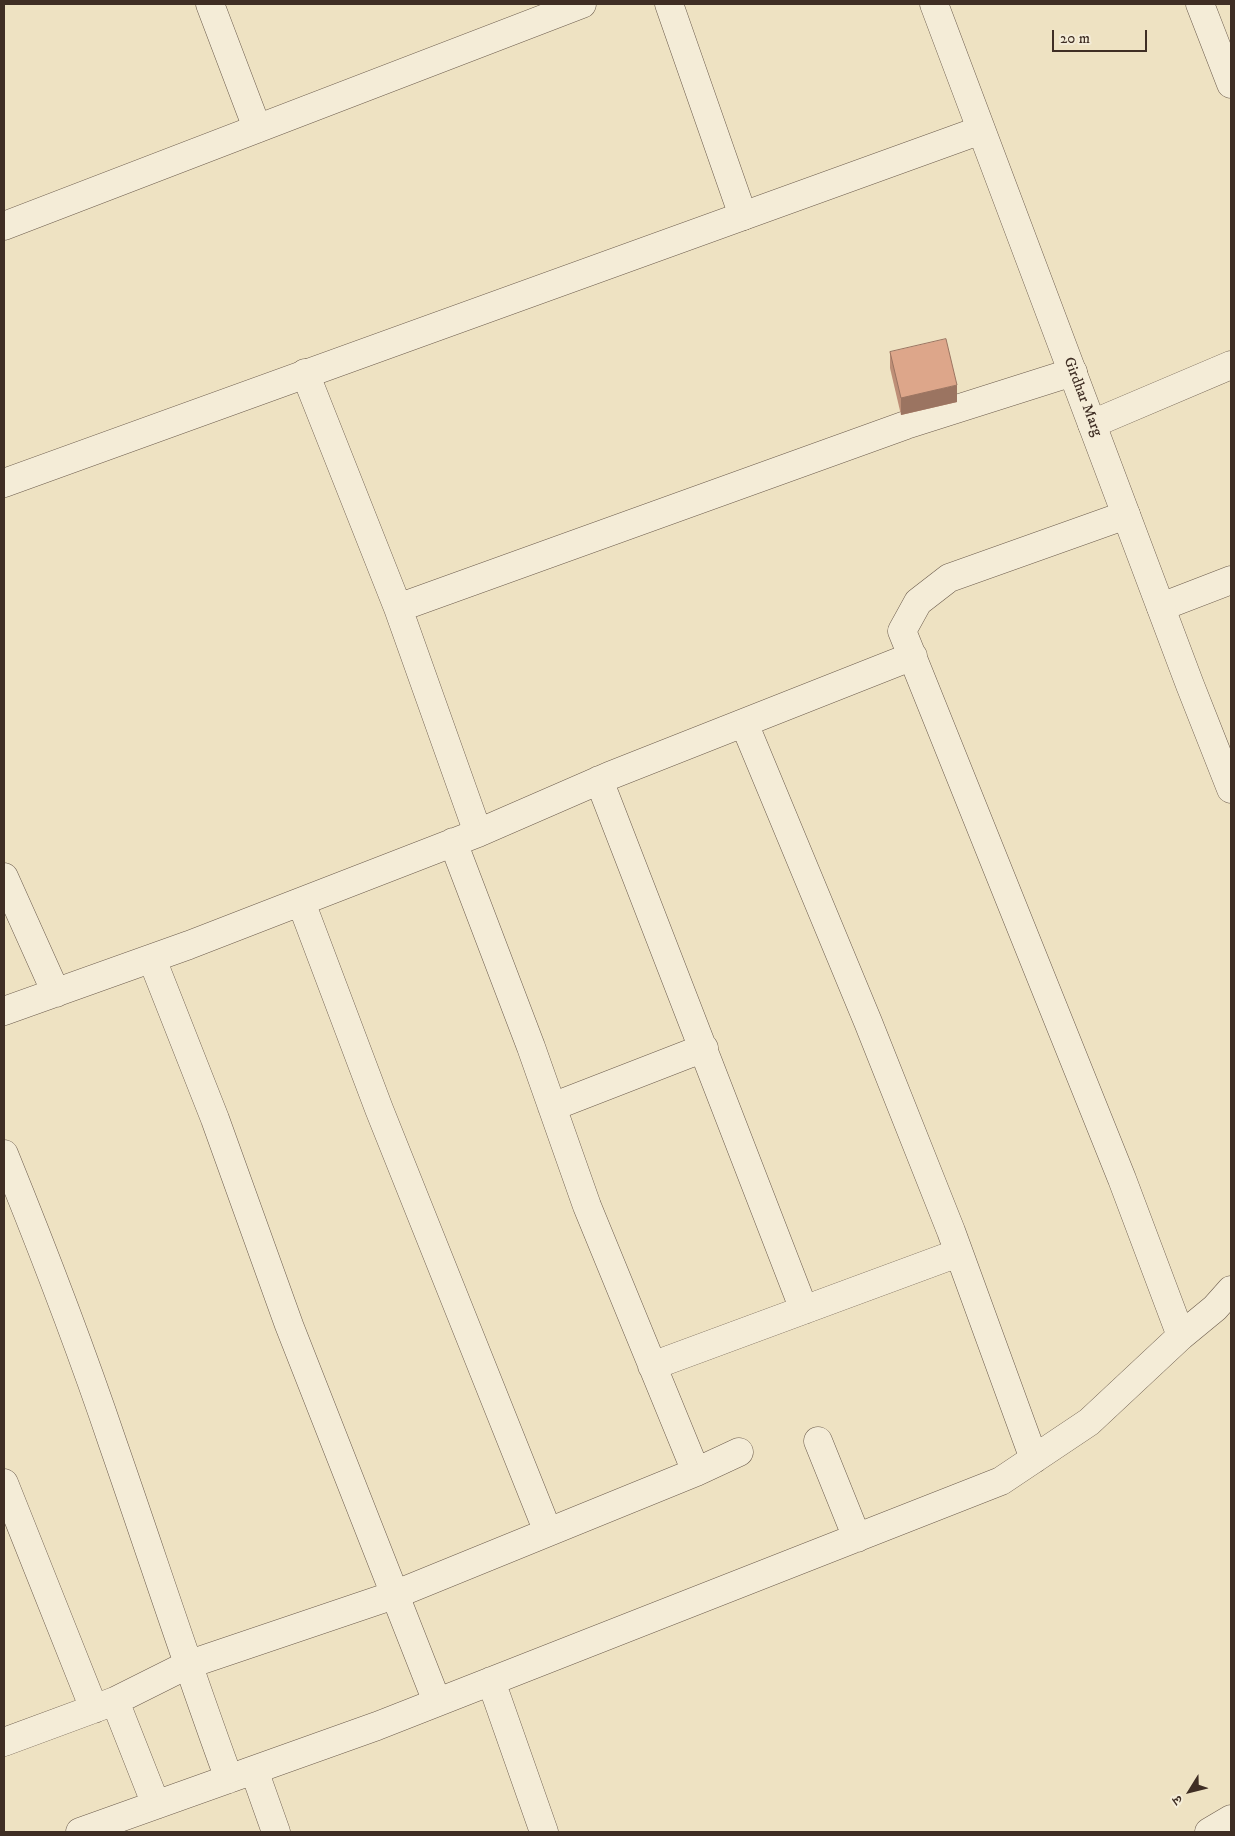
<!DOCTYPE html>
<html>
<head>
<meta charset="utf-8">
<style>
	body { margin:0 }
	#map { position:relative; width:1235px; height:1836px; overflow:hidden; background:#eee2c2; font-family:"IM FELL DW Pica","Noto Serif Devanagari",serif }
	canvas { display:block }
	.frame { position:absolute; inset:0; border:5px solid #3f2e24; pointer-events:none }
	.north { position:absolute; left:1165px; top:1766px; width:50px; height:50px; -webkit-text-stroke:4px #f4ecd7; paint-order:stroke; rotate:234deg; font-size:14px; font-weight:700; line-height:20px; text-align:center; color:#3f2e24 }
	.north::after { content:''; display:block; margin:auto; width:18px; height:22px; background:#3f2e24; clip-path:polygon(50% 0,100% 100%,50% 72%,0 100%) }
	.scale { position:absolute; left:1052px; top:30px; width:95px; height:22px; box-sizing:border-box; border:2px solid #3f2e24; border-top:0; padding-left:6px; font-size:15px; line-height:18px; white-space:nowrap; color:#3f2e24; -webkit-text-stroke:4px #f4ecd7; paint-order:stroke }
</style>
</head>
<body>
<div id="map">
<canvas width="1235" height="1836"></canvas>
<div class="frame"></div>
<div class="north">उ</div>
<div class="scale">20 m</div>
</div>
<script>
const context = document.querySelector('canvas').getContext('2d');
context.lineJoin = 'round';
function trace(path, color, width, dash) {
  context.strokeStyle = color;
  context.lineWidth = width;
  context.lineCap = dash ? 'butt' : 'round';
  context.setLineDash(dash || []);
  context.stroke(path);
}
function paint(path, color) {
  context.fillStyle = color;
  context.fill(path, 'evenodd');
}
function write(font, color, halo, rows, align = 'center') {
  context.font = font + ' "IM FELL DW Pica",serif';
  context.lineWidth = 4;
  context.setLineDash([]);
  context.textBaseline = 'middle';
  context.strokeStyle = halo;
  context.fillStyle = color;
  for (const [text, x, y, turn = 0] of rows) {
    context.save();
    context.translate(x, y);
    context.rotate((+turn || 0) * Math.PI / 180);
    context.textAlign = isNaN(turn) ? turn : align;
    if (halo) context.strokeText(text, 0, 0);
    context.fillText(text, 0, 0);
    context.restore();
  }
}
const minor = new Path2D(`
	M210 4 257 128
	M669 4 743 216
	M1200 4 1231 84
	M4 226 582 4
	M305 373 398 608 478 833
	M1092 424 1231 365
	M1126 515 949 578 918 602 902 631 1122 1179 1181 1336
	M1161 607 1231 580
	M398 608 906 425 1073 372
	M744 723 868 1022 951 1231 1034 1459
	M599 780 804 1310
	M453 842 531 1047 587 1206 696 1472
	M4 877 56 993
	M301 902 379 1109 548 1532
	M152 959 215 1119 289 1325 437 1702
	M4 1011 189 945 478 833 609 776 913 656
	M552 1107 704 1048
	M4 1154C43 1250 80 1346 113 1444 152 1556 188 1668 229 1779
	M652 1366 958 1253
	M818 1441 857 1538
	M4 1483 94 1709
	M491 1681 544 1832
	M115 1701 156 1805
	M4 1742 115 1701 187 1665 394 1595 696 1472 739 1452
	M254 1770 276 1832
	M80 1832 377 1726 1001 1481 1089 1422 1181 1336 1215 1308 1231 1290
	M1209 1832 1231 1819`);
const tertiary = new Path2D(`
	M934 4 1190 685 1231 789
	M4 483 981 130`);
const wall = new Path2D(`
	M890 352 957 402 901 415 890 368Z`);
const shadedWall = new Path2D(`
	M957 385V402L901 415V398Z`);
const building = new Path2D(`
	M946 339 957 385 901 398 890 352Z`);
const streetNames = [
	["Girdhar Marg",1082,397,69]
];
trace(minor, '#6b5b4c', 29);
trace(tertiary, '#6b5b4c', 29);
trace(minor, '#f4ecd7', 28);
trace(tertiary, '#f4ecd7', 28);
paint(wall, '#be8f77');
paint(shadedWall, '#9b7461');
paint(building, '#dda68a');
trace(building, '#9b7461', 1);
write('15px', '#3f2e24', '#f4ecd7', streetNames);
</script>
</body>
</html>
